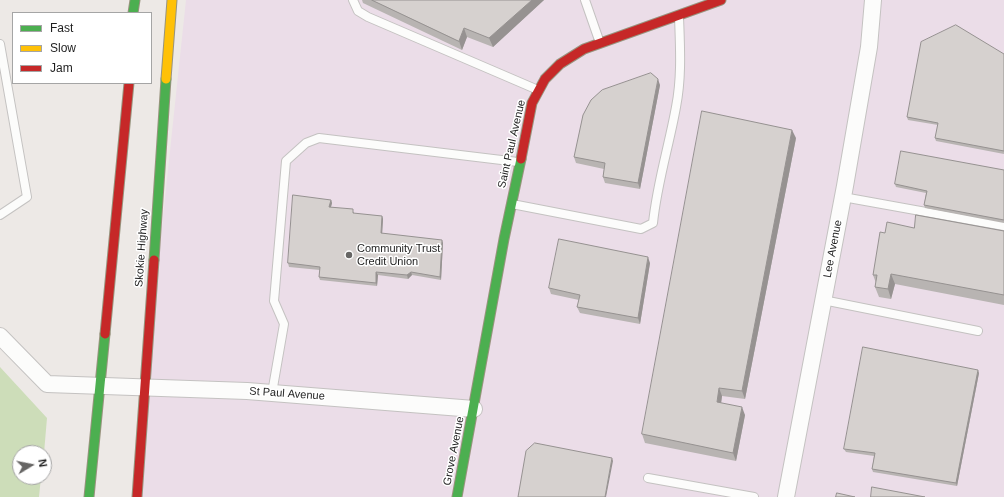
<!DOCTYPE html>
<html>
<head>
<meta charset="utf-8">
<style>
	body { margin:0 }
	#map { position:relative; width:1004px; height:497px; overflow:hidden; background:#ede9e6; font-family:Helvetica,sans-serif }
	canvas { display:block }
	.legend { position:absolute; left:12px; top:12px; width:140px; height:72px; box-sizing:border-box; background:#fff; border:1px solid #a5a5a5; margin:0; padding:5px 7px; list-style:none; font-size:12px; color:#1e1e1e }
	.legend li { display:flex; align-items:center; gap:8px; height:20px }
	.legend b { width:20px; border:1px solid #a5a5a5 }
	.north { position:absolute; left:12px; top:445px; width:40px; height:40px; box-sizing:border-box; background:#fff; border:1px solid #a5a5a5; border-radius:50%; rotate:80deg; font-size:11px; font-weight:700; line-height:16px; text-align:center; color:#1e1e1e }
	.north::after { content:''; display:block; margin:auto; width:14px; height:18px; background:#666564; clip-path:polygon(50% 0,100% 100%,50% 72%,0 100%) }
</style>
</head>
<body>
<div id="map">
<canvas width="1004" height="497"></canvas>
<ul class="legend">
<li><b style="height:5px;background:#4caf50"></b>Fast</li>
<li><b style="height:5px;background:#ffc107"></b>Slow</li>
<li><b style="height:5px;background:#c62828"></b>Jam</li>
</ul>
<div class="north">N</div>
</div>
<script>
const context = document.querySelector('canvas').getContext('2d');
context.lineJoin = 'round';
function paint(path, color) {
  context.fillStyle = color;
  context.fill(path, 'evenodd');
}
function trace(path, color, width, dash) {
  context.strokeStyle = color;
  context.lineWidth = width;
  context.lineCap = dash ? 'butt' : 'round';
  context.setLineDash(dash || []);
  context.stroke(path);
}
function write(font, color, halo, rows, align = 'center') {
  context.font = font + ' Helvetica,sans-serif';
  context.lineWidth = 3;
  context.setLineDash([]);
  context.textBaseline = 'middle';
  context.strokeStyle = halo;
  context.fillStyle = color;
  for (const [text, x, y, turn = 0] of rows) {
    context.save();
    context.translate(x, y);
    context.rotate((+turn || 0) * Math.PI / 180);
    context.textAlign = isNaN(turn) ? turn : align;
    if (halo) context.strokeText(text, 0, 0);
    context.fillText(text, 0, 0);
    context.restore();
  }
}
const industrial = new Path2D(`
	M186 0H1004V497H136L145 387Z`);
const forest = new Path2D(`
	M0 367 47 418 44 453H20V477H41L39 497H0Z`);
const lane = new Path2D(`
	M353 0 358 11 368 17 538 90
	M585 0 600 43
	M0 44 27 197 0 215
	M843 197 1004 226
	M512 204 641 229 653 223C657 183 669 146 676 107 682 77 680 46 679 16
	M823 300 978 331
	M272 393 284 324 274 301 286 161 306 143 319 138 518 162
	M648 478 754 497`);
const street = new Path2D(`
	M0 336 47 384 247 391 474 409
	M786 497 845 186 869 47 873 0`);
const fast = new Path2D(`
	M133 13 135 0
	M154 260 166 79
	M89 497 105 334
	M457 497 504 239 521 159`);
const slow = new Path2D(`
	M166 79 172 0`);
const jam = new Path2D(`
	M521 159 532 103 545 79 560 64 584 49 721 0
	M105 334 129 83
	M137 497 154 260`);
const wall = new Path2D(`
	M362 0H544L493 47 467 37 462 50 363 3Z
	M1004 54V154L936 141 935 138 938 125 908 120 907 117Z
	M660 85 640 189 605 183 603 177 604 169 576 163 574 157Z
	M796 138 745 399 722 396 721 403 745 415 736 461 645 443 642 434Z
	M1004 170V223L925 208 924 205 926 193 896 187 895 184Z
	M331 200 332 203 331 207 354 212V214L382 216 383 219 382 233 443 243 441 280 412 275 408 279 378 275 377 286 320 280 319 277 320 270 289 267 288 263Z
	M914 228 1004 231V305L895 284 891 299 879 297 875 287 876 283 873 275 885 233Z
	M650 263 640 324 580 313 577 307 579 300 551 294 549 288Z
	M979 373 957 486 873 472 872 469 874 456 846 452 844 449Z`);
const shadedWall = new Path2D(`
	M532 0H544L493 47 489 38Z
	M464 28 467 37 462 50 459 41Z
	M658 79 660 85 640 189 638 183Z
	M792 130 796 138 745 399 742 391Z
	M331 200 332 203 330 210 329 207Z
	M382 216 383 219 382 236 381 233Z
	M442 240 443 243 441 280 440 277Z
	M648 257 650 263 640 324 638 318Z
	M376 272 378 275 377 286 376 283Z
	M411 272 412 275 408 279 407 275Z
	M891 274 895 284 891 299 888 289Z
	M978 370 979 373 957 486 956 483Z
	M719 388 722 396 720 411 717 402Z
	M742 407 745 415 736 461 733 453Z
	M612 458 613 461 606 497H605Z`);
const building = new Path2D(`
	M372 0H532L489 38 464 28 459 41Z
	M956 25 1004 54V151L935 138 938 123 907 117 921 42Z
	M651 73 658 79 638 183 603 177 605 163 574 157 583 115 591 100 602 90Z
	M702 111 792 130 742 391 719 388 717 402 742 407 733 453 642 434Z
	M901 151 1004 170V220L924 205 927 191 895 184Z
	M293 195 331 200 329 207 353 209V213L382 216 381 233 442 240 440 277 411 272 407 275 376 272V283L319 277 320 267 288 263Z
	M916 215 1004 231V295L891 274 888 289 875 287 877 275H873L880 232 885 233 887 222 914 228Z
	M559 239 648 257 638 318 577 307 580 295 549 288Z
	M863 347 978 370 956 483 872 469 875 453 844 449Z
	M535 443 612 458 605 497H518L526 451Z
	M872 487 925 497H871Z
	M837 493 855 497H836Z`);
const markers = [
	[349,255,4,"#666564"]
];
const streetNames = [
	["Saint Paul Avenue",512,144,-77],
	["Skokie Highway",142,248,-86],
	["Lee Avenue",833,249,-79],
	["St Paul Avenue",287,394,4],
	["Grove Avenue",454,451,-79]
];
const poiNames = [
	["Community Trust",357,249],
	["Credit Union",357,262]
];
paint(industrial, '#ebdde8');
paint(forest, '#cdddb9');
trace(lane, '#c4c2c1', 10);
trace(street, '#c4c2c1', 18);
trace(fast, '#98947e', 11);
trace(slow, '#98947e', 11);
trace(jam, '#98947e', 11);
trace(lane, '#fcfcfb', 8);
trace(street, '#fcfcfb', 16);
trace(fast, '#4caf50', 9);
trace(slow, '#ffc107', 9);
trace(jam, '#c62828', 9);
paint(wall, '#b8b4b2');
paint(shadedWall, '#969291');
paint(building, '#d6d1cf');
trace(building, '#969291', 1);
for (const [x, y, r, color] of markers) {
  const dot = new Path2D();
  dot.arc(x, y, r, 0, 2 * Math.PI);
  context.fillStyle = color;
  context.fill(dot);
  trace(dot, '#fff', 1.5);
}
write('11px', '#1e1e1e', '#fff', streetNames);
write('11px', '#1e1e1e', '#fff', poiNames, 'left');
</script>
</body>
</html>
